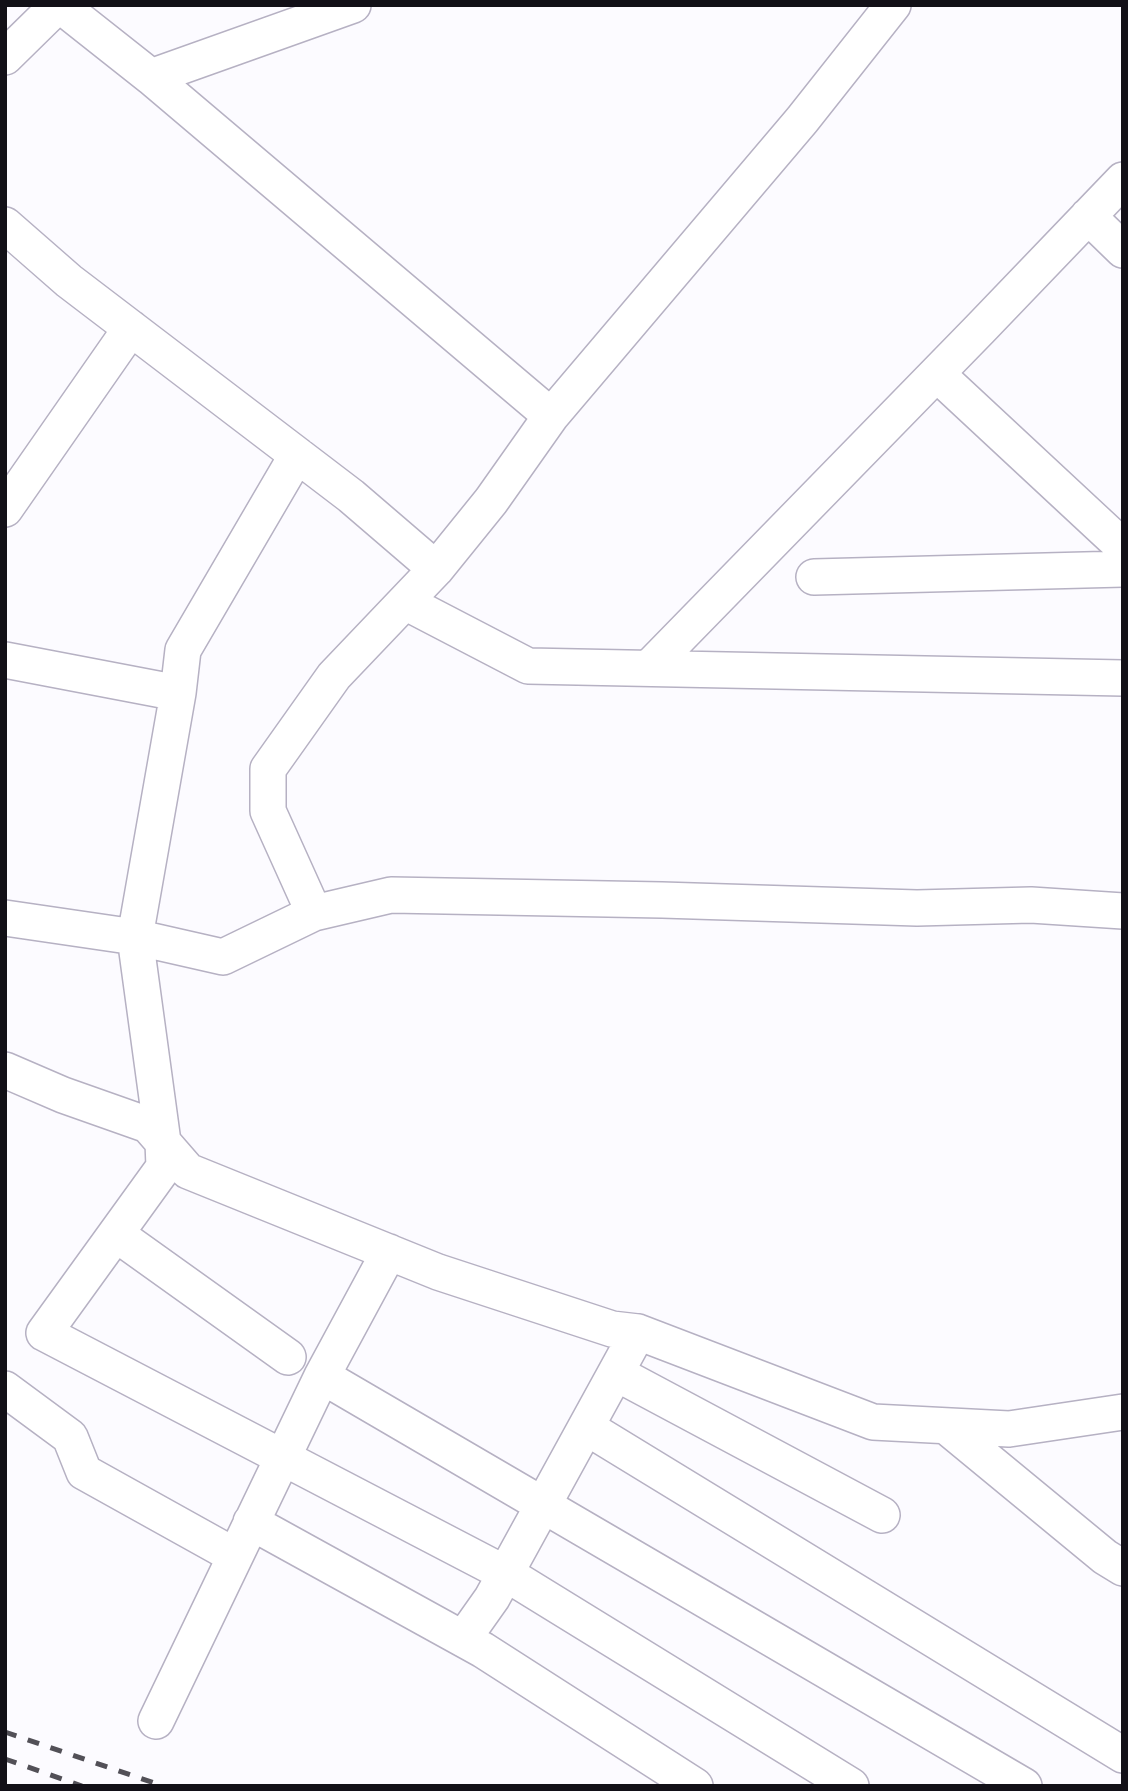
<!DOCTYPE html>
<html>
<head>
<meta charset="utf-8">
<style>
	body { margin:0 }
	#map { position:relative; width:1128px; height:1791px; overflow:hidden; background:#fcfbff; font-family:Mulish,sans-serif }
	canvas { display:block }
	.frame { position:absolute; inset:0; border:7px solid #121017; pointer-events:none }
</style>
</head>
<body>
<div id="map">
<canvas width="1128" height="1791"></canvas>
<div class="frame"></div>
</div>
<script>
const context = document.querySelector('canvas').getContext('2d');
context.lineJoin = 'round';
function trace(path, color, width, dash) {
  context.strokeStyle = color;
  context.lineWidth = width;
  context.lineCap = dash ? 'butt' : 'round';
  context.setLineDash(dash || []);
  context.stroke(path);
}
const street = new Path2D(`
	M60 5 151 77 353 5
	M5 57 58 5
	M151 77 551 416
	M1088 216 1123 250
	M5 225 69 281 351 496 436 569
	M937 374 1123 547
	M5 509 131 328
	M814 577 1123 569
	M405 602 528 666 1123 678
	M5 660 178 693 135 937 163 1142 164 1167 44 1333 510 1576 851 1786
	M649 668 980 329 1123 180
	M178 693 183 650 297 455
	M314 913 268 811V769L334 676 436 569 491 501 551 416 802 120 893 5
	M5 918 135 937 223 957 314 913 391 895 662 900 917 908 1031 905 1123 911
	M5 1070 63 1095 148 1125 188 1171 438 1272 612 1329 638 1332 873 1422 1009 1429 1123 1412
	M116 1234 288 1357
	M616 1373 882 1515
	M322 1376 1024 1786
	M5 1389 70 1437 84 1472 235 1556
	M946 1426 1105 1557 1123 1568
	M586 1427 1123 1755
	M251 1522 483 1650 695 1786
	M463 1639 492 1598 638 1332
	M156 1721 322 1376 389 1252`);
const rail = new Path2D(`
	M5 1732 163 1786
	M5 1759 82 1786`);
trace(street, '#b6b1c3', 38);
trace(street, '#fff', 35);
trace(rail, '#525057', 5, [12, 12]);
</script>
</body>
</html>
